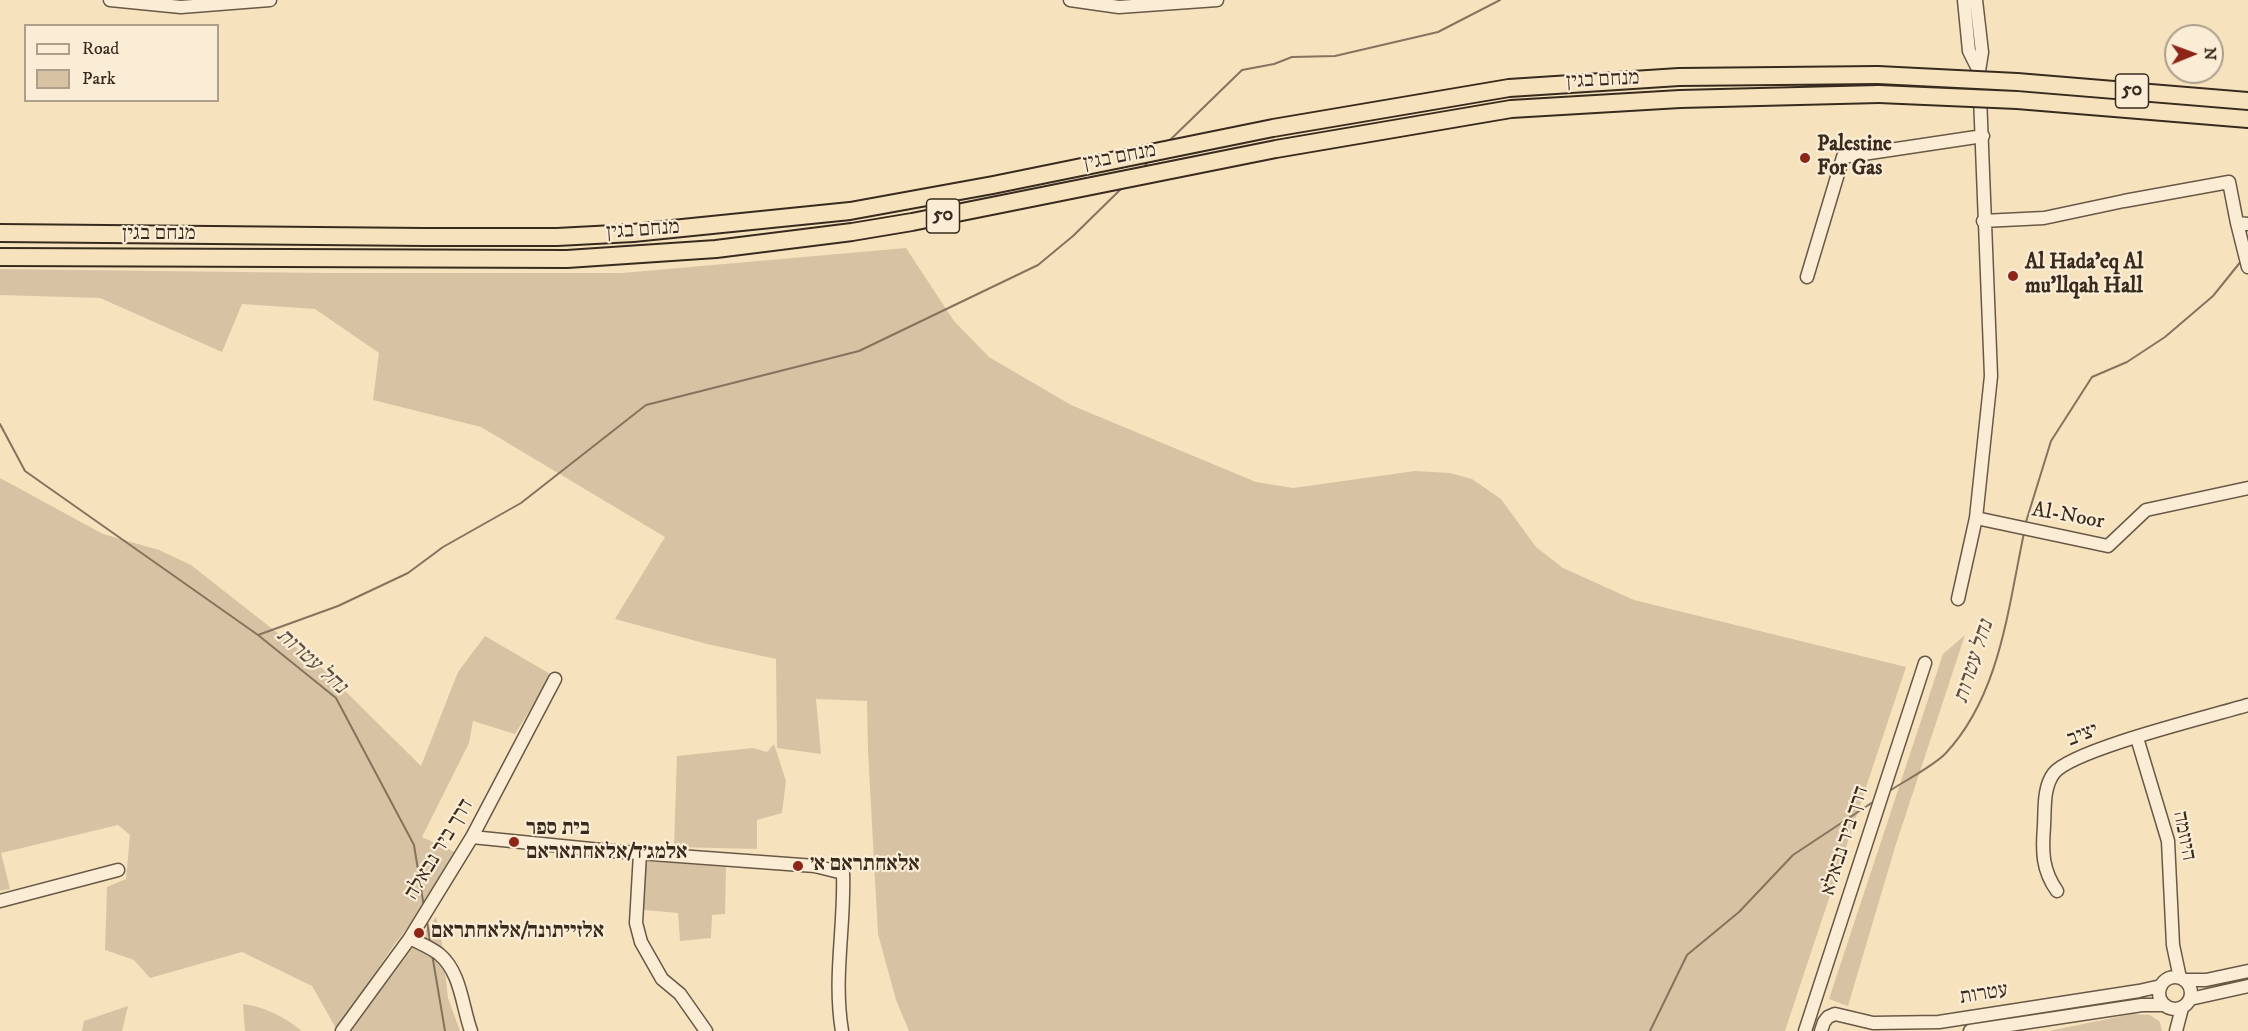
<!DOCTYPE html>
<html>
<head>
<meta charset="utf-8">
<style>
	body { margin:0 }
	#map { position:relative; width:2248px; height:1031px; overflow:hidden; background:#f7e2be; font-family:"IM FELL DW Pica",serif }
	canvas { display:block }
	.legend { position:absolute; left:24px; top:24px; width:195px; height:78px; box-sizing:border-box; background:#faecd5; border:2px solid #ac9f8c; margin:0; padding:8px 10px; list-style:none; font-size:18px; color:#382b1e }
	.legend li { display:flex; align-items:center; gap:12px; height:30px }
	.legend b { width:30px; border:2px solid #ac9f8c }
	.north { position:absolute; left:2164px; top:24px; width:60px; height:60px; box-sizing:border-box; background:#faecd5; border:2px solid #ac9f8c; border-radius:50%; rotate:89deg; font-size:16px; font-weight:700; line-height:24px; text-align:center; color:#382b1e }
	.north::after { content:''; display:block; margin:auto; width:21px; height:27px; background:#8f2418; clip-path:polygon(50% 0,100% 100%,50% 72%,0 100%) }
</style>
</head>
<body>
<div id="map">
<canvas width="2248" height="1031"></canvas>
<ul class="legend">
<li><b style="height:8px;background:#faecd5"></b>Road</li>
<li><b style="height:16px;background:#d7c3a3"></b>Park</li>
</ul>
<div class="north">N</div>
</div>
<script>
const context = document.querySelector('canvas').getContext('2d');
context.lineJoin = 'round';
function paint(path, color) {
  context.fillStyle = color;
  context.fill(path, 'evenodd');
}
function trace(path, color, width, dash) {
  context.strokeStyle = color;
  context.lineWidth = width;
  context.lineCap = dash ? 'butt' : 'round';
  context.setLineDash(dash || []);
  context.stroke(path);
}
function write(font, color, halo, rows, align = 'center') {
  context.font = font + ' "IM FELL DW Pica","Frank Ruhl Libre",serif';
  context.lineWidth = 4.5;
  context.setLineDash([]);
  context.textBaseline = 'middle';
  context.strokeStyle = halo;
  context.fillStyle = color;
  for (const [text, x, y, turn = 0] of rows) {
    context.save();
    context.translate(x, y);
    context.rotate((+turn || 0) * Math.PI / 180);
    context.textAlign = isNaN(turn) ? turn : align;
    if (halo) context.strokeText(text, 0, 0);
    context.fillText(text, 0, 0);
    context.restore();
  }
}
const green = new Path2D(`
	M906 248 954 321 989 357 1071 405 1256 482 1293 488 1415 471 1450 473 1472 479 1501 499 1536 547 1563 568 1634 600 1906 667 1785 1031H909L896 1000 878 934 868 751 867 701 816 699 821 754 777 748 776 659 707 644 615 619 665 537 481 427 373 400 379 353 315 309 242 304 222 352 100 298 0 295V269L325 273H622Z
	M0 478 103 534 159 550 191 565 322 668 421 766 458 672 485 636 552 675 515 734 473 721 469 743 422 837 457 853 432 896 394 945 337 1030 312 986 242 952 150 978 134 960 105 950 107 887 126 879 130 835 118 825 1 853 10 889 0 891Z
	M1965 635 1896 844 1848 1006 1829 999 1943 654Z
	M774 744 786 781 782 813 757 820V849L674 847 677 756 753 748 767 752Z
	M646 861 726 867 725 914 712 915 711 938 680 941 678 913 644 910Z
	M436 917 441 936 448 998 460 1031H350Z
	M243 1004C264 1006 286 1018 302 1031H245Z
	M128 1006 122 1031H82L84 1021Z
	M2132 1014 2150 1015 2160 1022 2162 1031H2049Z`);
const stream = new Path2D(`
	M1169 141 1242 70 1274 64 1292 57 1335 56 1438 32 1500 0
	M1142 169 1150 160
	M0 424 25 471 258 635 336 698 414 845 424 907
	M2025 525 2051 441 2092 377 2127 362 2165 337 2213 296 2242 260
	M258 635 338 606 408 573 443 547 521 503 646 405 859 351 1038 265 1073 236 1123 187
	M1888 792C1904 781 1932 767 1945 754 2000 696 2008 608 2024 533
	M427 921 430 942
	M432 954 445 1031
	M1650 1031 1687 955 1739 912 1793 855 1876 800`);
const minor = new Path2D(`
	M110 0 181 7 270 0
	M1070 0 1119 7 1217 0
	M1964 0 1969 51 1979 71
	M1983 221 2044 218 2124 201 2229 182 2237 223
	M2248 224 2237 223 2248 267
	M1807 277 1843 157 1983 136
	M1976 518 2108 546 2146 510 2248 488
	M1958 599 1976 518 1991 376 1979 71 1982 52 1976 0
	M2137 738 2168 841 2173 945 2180 978
	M472 837 611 851 815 866 843 873C845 926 833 978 842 1031
	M640 853 636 923 641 942 662 979 680 994 706 1031
	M2057 891C2042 870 2042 851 2044 826 2045 809 2043 787 2054 773 2074 749 2212 716 2248 705
	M0 901 118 870
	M410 938C419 943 430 947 439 954 461 972 462 1006 471 1031
	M2159 993a16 16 0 1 1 32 0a16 16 0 1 1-32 0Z
	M2185 980H2206L2248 971
	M2190 999 2248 986
	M342 1031 410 938 472 837 555 679
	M1805 1031 1925 663
	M1821 1031 1824 1022 1828 1017 1835 1014 1873 1023 1939 1022 2139 991 2161 986
	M1970 1031 2142 1005H2165
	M2176 1031 2182 1008`);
const highway = new Path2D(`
	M2017 82 2248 101
	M2017 100 2248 119
	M0 233 424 237H557L633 233 850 211 993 185 1273 128 1509 88 1679 77 1878 75
	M0 257 567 259 716 249 852 232 912 222 1276 149 1511 109 1680 99 1879 94`);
const highwayBridge = new Path2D(`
	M1878 75 2017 82
	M1879 94 2017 100`);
const markers = [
	[1805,158,6,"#8f2418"],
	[2013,276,6,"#8f2418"],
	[514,842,6,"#8f2418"],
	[798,866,6,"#8f2418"],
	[419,933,6,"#8f2418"]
];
const shields = [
	[2132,91,33],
	[943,216,33]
];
const shieldNames = [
	["50",2132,91],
	["50",943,216]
];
const streetNames = [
	["מנחם בגין",1603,81,-3],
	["מנחם בגין",1120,158,-11],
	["מנחם בגין",643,231,-4],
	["מנחם בגין",159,235],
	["Al-Noor",2068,517,10],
	["יציב",2083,736,-21],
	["היוזמה",2183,836,79],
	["דרך ביר נבאלא",1846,841,-72],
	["דרך ביר נבאלה",440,850,-59],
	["עטרות",1984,995,-9]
];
const poiNames = [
	["Palestine",1817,146],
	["For Gas",1817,170],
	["Al Hada'eq Al",2025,264],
	["mu'llqah Hall",2025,288],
	["בית ספר",526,830],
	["אלמג׳ד/אלאחתאראם",526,854],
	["אלאחתראם א׳",810,866],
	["אלזייתונה/אלאחתראם",431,933]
];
const waterNames = [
	["נחל עטרות",311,662,42],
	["נחל עטרות",1975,662,-72]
];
paint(green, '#d7c3a3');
trace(stream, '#84745e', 2);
trace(minor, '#685946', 15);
trace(highway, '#382b1e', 20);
trace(minor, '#faecd5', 12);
trace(highway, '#f7e2be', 16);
trace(highwayBridge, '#382b1e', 20, []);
trace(highwayBridge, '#f7e2be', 16);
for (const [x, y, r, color] of markers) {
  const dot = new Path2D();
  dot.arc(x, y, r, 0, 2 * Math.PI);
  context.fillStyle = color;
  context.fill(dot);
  trace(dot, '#faecd5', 2);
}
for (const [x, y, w] of shields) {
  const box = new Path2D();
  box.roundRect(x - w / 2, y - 17, w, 34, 4.5);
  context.fillStyle = '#faecd5';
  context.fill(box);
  trace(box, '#382b1e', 1.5);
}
write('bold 20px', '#382b1e', null, shieldNames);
write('21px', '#382b1e', '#faecd5', streetNames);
write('bold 21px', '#382b1e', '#faecd5', poiNames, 'left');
write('italic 22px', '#5e4f3e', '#faecd5', waterNames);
</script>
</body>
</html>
